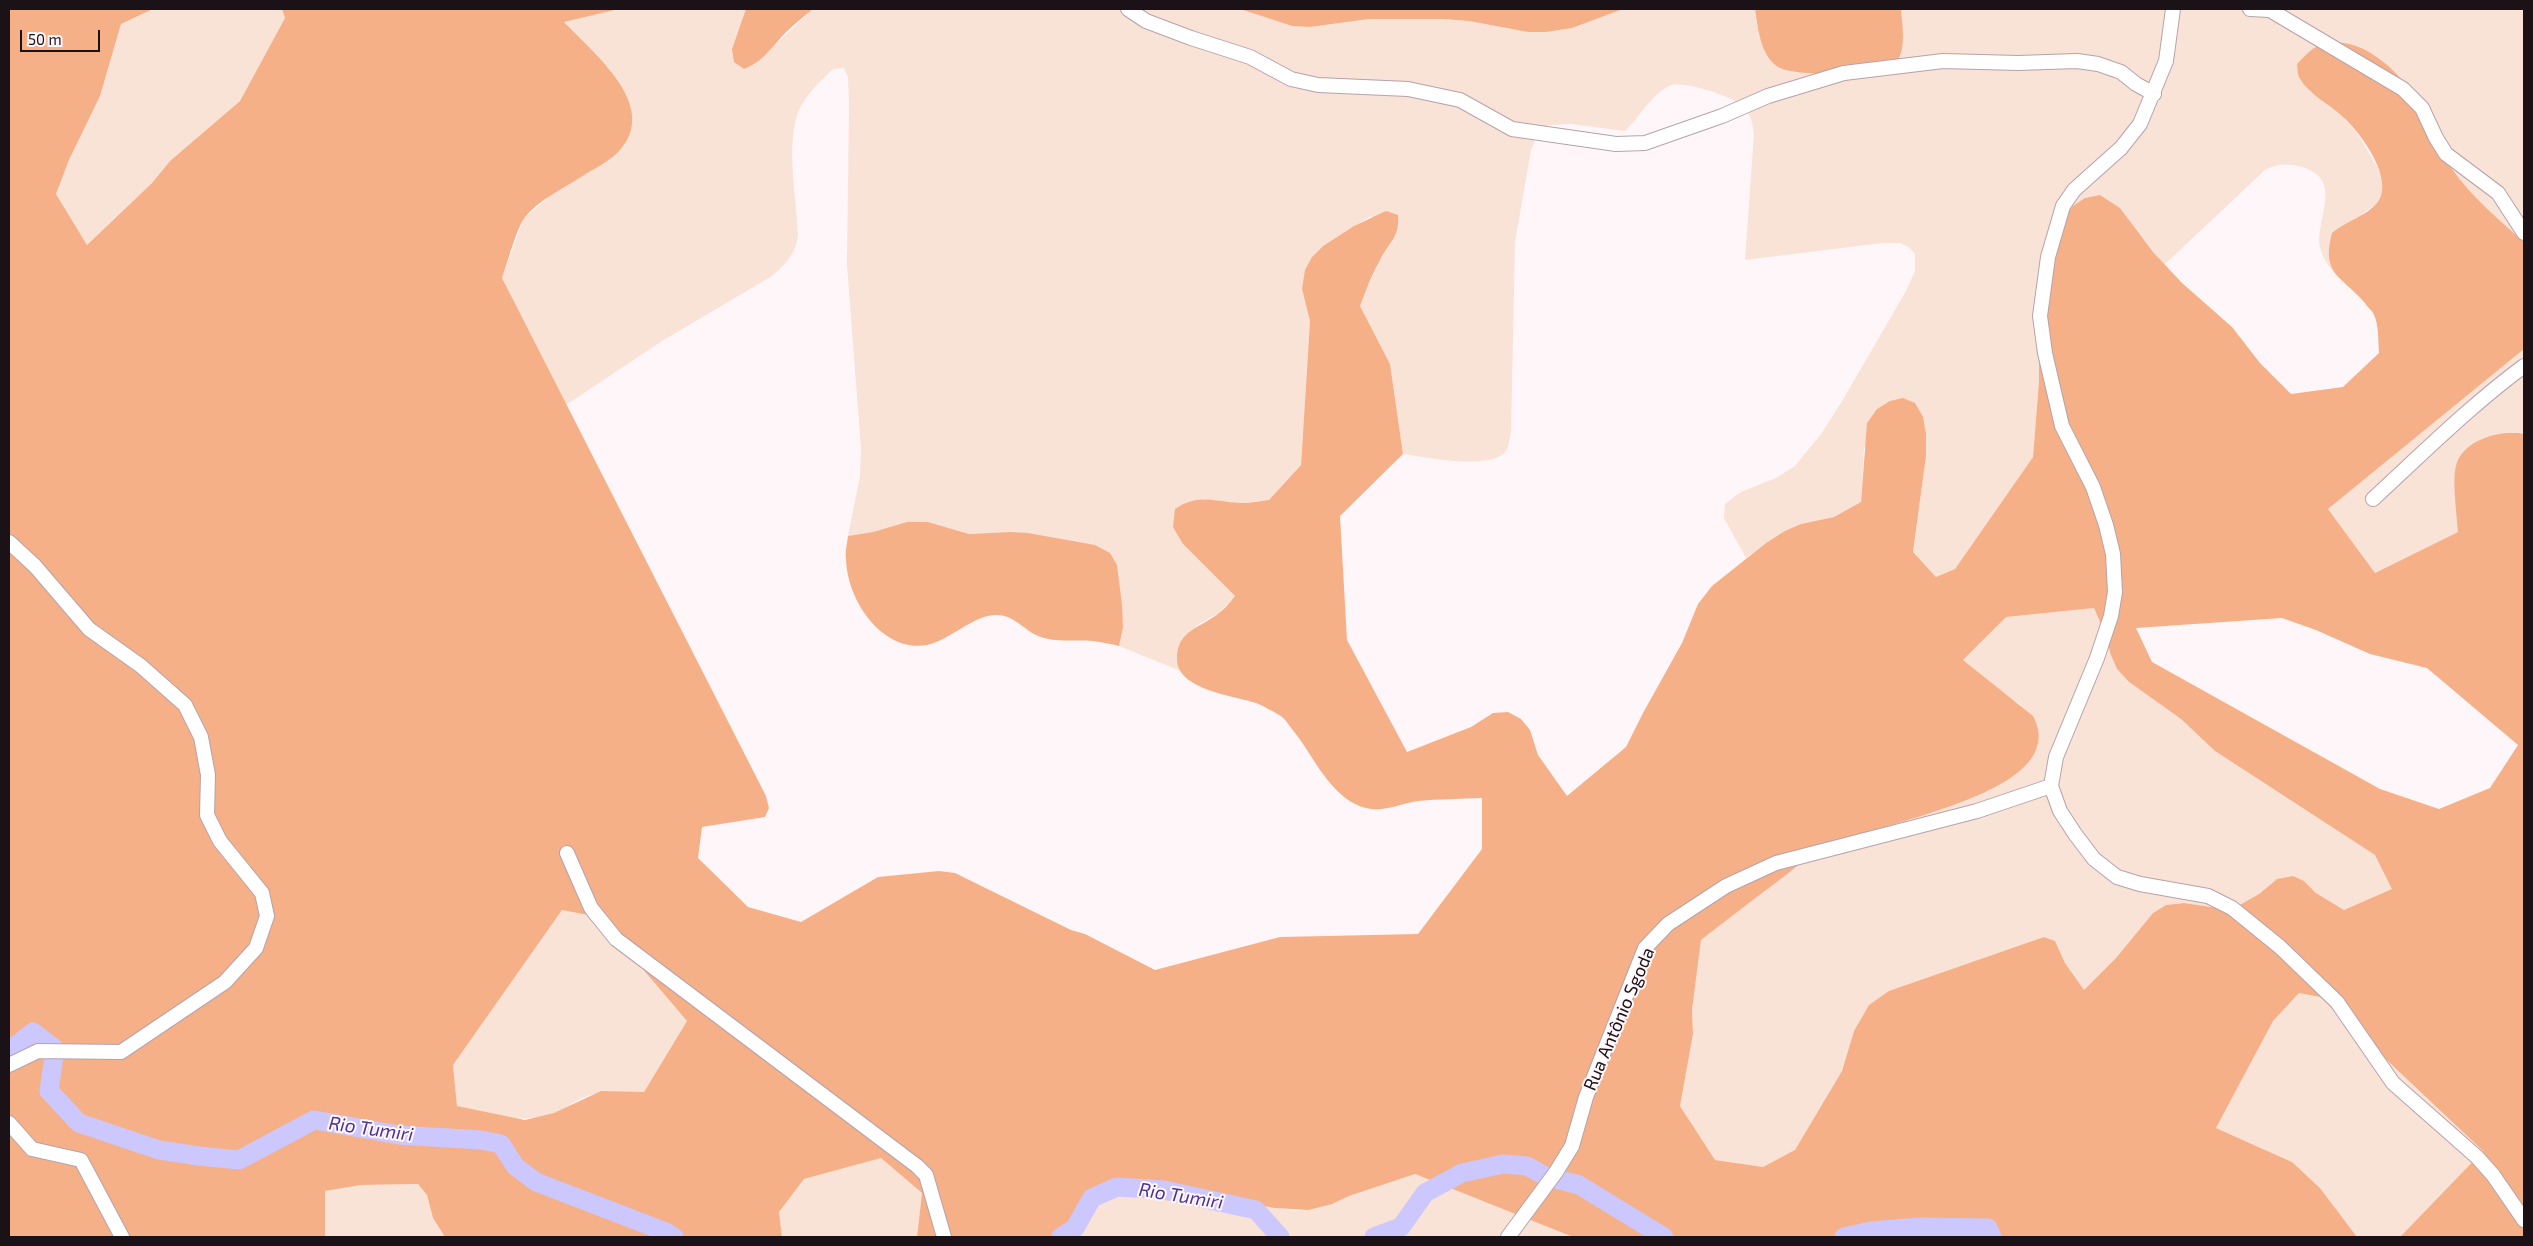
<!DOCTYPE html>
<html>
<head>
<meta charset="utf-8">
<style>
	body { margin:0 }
	#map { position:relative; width:2533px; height:1246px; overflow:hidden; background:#fff6fa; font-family:"Exo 2",sans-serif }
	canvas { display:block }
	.frame { position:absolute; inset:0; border:10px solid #1a1216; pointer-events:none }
	.scale { position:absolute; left:20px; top:30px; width:80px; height:22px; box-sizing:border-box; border:2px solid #1a1216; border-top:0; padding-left:6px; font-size:15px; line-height:18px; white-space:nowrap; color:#1a1216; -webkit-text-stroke:4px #fff6fa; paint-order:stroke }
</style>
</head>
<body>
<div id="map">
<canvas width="2533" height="1246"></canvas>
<div class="frame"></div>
<div class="scale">50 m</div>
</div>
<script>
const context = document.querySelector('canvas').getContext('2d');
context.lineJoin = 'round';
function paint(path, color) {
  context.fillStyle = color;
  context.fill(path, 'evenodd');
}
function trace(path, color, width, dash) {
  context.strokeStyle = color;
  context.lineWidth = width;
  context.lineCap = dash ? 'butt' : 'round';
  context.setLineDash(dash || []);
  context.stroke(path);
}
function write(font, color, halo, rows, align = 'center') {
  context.font = font + ' "Exo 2",sans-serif';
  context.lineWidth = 4;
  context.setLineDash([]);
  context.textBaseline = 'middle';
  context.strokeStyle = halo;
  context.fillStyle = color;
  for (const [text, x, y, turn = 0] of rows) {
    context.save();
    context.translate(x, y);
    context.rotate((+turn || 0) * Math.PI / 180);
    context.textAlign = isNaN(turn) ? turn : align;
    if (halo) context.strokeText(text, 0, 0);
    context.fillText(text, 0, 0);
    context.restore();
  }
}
const green = new Path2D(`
	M153 9H282L285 18 240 101 170 161 152 183 87 245 56 194 69 160 100 96 121 24Z
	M619 9H746L732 49 754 65 813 9H1240L1292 26 1310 27 1369 19H1443L1469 21 1528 32H1546L1572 28 1623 9H1755C1758 33 1760 50 1779 67L1903 43 1901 9H2524V242C2499 220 2471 196 2452 169 2422 126 2402 41 2337 47 2314 49 2314 48 2298 64V77L2311 92 2343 117 2357 133 2382 175 2384 192 2376 204 2362 214 2329 262 2340 280C2332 270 2323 261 2320 247 2315 219 2345 180 2302 167 2288 163 2277 164 2265 170L2164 265 2120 208 2101 196 2085 198 2039 350V381L2033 457 1955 569 1936 577 1913 552 1926 456 1864 447 1861 502 1835 517 1801 524 1766 543 1746 558 1724 518 1725 504 1741 492 1776 478 1795 466 1821 434 1841 403 1906 291 1915 271V254L1910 248 1900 243H1882L1745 260 1754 134C1752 122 1751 111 1740 104 1727 95 1682 80 1669 86 1650 96 1640 117 1625 131L1571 124 1549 125 1539 131 1531 150 1515 242 1511 432C1510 437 1509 446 1506 451 1492 471 1425 457 1403 454L1390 364 1360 306 1379 261 1392 242 1371 216 1323 246 1312 257 1302 289 1310 321 1301 465 1269 500 1241 503 1203 499 1183 544 1235 596 1219 613 1197 625 1177 661 1181 671 1119 646 1123 628 1117 565 1055 539 1010 532 969 534 928 522H907L873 532 848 536 860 476 861 448 847 265 849 105 848 77 844 68 833 69C821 81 806 94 799 110 785 144 797 198 798 236 795 254 786 264 772 276L662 341 566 405 502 278 524 218 548 198 611 71 564 22Z
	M2524 349V434L2513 432 2456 466 2458 532 2375 573 2328 509Z
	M2094 608 2107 638 2110 653 2117 669 2129 682 2181 719 2215 751 2375 855 2393 889 2344 910 2316 893 2304 881 2277 879 2259 894 2231 910 2184 903 2166 905 2153 913 2116 958 2084 990 2065 963 2055 941 2044 937 1854 1031 1842 1071 1795 1151 1763 1167 1715 1160 1680 1106 1693 1034 1692 1010 1701 940C1728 919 1755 898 1783 877 1794 868 1806 857 1819 849 1886 811 1995 818 2038 746L2021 705 2009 698 1963 660 2005 617Z
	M562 910 597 917 687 1021 644 1092C625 1095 610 1090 590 1095 578 1098 567 1108 556 1113 524 1126 490 1113 457 1106L453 1065Z
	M2299 993 2320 997 2483 1151 2400 1237H2357L2320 1188 2292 1162 2216 1128 2273 1021Z
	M881 1158 922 1193 917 1237H782L779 1212 804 1179Z
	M1415 1174 1573 1237H1079L1095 1203 1136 1183 1296 1211 1332 1204 1349 1196Z
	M418 1184 427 1195 433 1218 445 1237H325V1191L361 1185Z`);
const forest = new Path2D(`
	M9 9H153L121 24 100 96 69 160 56 194 87 245 152 183 170 161 240 101 285 18 282 9H619L564 22C593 53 661 106 619 151 609 162 593 169 581 177 562 189 539 200 525 217 517 227 507 264 502 278L766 796 769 808 765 817 702 827 698 858 748 907 801 922 878 877 939 871 955 873 1071 930 1085 934 1155 970 1280 937 1418 934 1482 849V798C1461 799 1439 799 1418 801 1396 804 1379 816 1355 804 1326 789 1312 753 1292 729 1288 724 1285 718 1279 715 1272 711 1264 706 1256 703 1235 696 1178 690 1177 660 1176 630 1201 628 1219 613 1225 609 1230 602 1235 596L1183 544 1173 527 1175 509C1199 493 1215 502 1241 503 1250 503 1259 501 1269 500L1301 465 1310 321 1302 289 1305 270 1312 257 1323 246 1354 226 1386 211 1398 215C1400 238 1388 243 1379 262 1371 276 1366 291 1360 306L1390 364 1403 454 1340 516 1347 640 1407 752 1471 727 1493 713 1508 712 1521 719 1530 730 1538 755 1567 796 1626 747 1643 713 1682 643 1698 604 1712 586 1766 543 1785 531 1801 524 1834 517 1861 502 1867 423 1877 409 1890 401 1903 398 1915 403 1923 417 1926 434V456L1913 552 1936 577 1955 569 2033 457 2039 381V350L2047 274 2064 217 2073 206 2085 198 2100 195 2120 208 2154 253 2182 283 2232 327 2260 363 2291 394 2343 387 2379 353C2378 342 2379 325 2374 315 2373 311 2367 307 2365 303 2341 275 2321 275 2332 233 2345 222 2366 216 2377 203 2396 181 2361 133 2343 117 2329 104 2310 95 2300 79 2297 75 2298 69 2297 64 2302 59 2308 52 2314 48 2349 30 2388 60 2408 88 2425 113 2434 143 2452 169 2471 196 2499 220 2524 242V349L2328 509 2375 573 2458 532C2457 515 2452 481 2456 466 2462 440 2502 429 2524 434V1237H2400L2483 1151 2320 997 2299 993 2273 1021 2216 1128 2292 1162 2320 1188 2357 1237H1573L1415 1174 1349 1196 1332 1204 1308 1210 1275 1208 1136 1183 1095 1203 1079 1237H917L922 1193 881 1158 804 1179 779 1212 782 1237H445L433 1218 427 1195 418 1184 361 1185 325 1191V1237H9ZM2094 608 2107 638 2110 653 2117 669 2129 682 2181 719 2215 751 2375 855 2392 889 2344 910 2316 893 2304 881 2293 876 2277 879 2259 894 2231 910 2184 903 2166 905 2153 913 2116 958 2084 990 2065 963 2055 941 2044 937 1889 991 1869 1005 1854 1031 1842 1071 1795 1150 1763 1167 1715 1160 1680 1106 1693 1034 1692 1010 1701 940C1728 919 1755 898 1782 878 1794 869 1806 858 1818 850 1861 824 2076 797 2033 716L1963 660 2006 617ZM2282 618 2316 630 2370 654 2427 668 2518 745 2490 788 2439 809 2380 789 2152 662 2136 628ZM562 910 598 917 687 1021 644 1092 601 1091 554 1113 525 1120 457 1106 453 1065Z
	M746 9H813C801 19 788 29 778 41 767 53 760 63 744 69L734 62 732 49Z
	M1240 9H1623L1572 28 1546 32H1528L1469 21 1443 19H1369L1310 27 1292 26Z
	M1755 9H1901C1902 24 1906 44 1899 58 1889 76 1797 78 1778 67 1760 55 1758 28 1755 9Z
	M907 522H928L969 534 1010 532 1028 533 1095 545 1110 553 1117 565 1122 605 1123 628 1119 646C1111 644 1102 642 1093 641 1073 639 1053 644 1034 634 1022 627 1012 615 997 615 972 615 951 640 927 645 882 653 847 600 846 559 845 552 847 544 848 536L873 532Z`);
const river = new Path2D(`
	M9 1051 33 1032 55 1049 49 1091 79 1123 159 1150 199 1156 239 1160 314 1120 399 1135 481 1140 501 1144 515 1166 536 1182 666 1232 674 1237
	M1061 1237 1075 1228 1092 1198 1117 1187 1164 1190 1256 1210 1280 1237
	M1374 1237 1401 1227 1425 1193 1462 1173 1503 1164 1527 1166 1545 1176 1579 1185 1664 1237
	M1844 1237 1871 1231 1919 1227 1988 1228 1992 1237`);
const minor = new Path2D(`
	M1128 9 1146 21 1191 38 1250 57 1291 79 1318 85 1408 89 1460 100 1512 129 1616 144 1645 143 1722 116 1768 96 1844 73 1943 61 2018 63 2077 61 2098 64 2121 72 2136 84 2154 94
	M2173 9 2166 61 2140 124 2121 148 2074 190 2063 206 2048 257 2040 316 2045 353 2062 426 2093 487 2106 525 2113 554 2115 592 2111 616 2097 658 2056 757 2051 786 2060 811 2075 834 2094 859 2117 877 2140 884 2208 896 2232 908 2280 947 2337 1002 2393 1083 2477 1157 2493 1175 2524 1220
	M2250 9 2270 10 2403 89 2422 108 2436 138 2446 154 2498 193 2524 233
	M2373 499C2423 453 2470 406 2524 366
	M9 542 35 566 89 629 141 666 185 705 201 737 208 775 207 815 220 841 262 893 267 916 256 948 225 982 121 1052 38 1051 9 1065
	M567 853 591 908 616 939 917 1166 926 1175 944 1237
	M9 1123 32 1149 81 1160 122 1237
	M1508 1237 1556 1172 1572 1146 1586 1097 1645 948 1668 924 1726 886 1776 863 1977 811 2051 786`);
const streetNames = [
	["Rua Antônio Sgoda",1619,1019,-67]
];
const waterNames = [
	["Rio Tumiri",371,1129,8],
	["Rio Tumiri",1181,1196,9]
];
paint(green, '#f9e2d6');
paint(forest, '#f6b088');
trace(river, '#ccc7fc', 19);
trace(minor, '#b6a2ab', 16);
trace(minor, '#fff', 14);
write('18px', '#1a1216', '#fff6fa', streetNames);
write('italic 19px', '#4a3294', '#fff6fa', waterNames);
</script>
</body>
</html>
